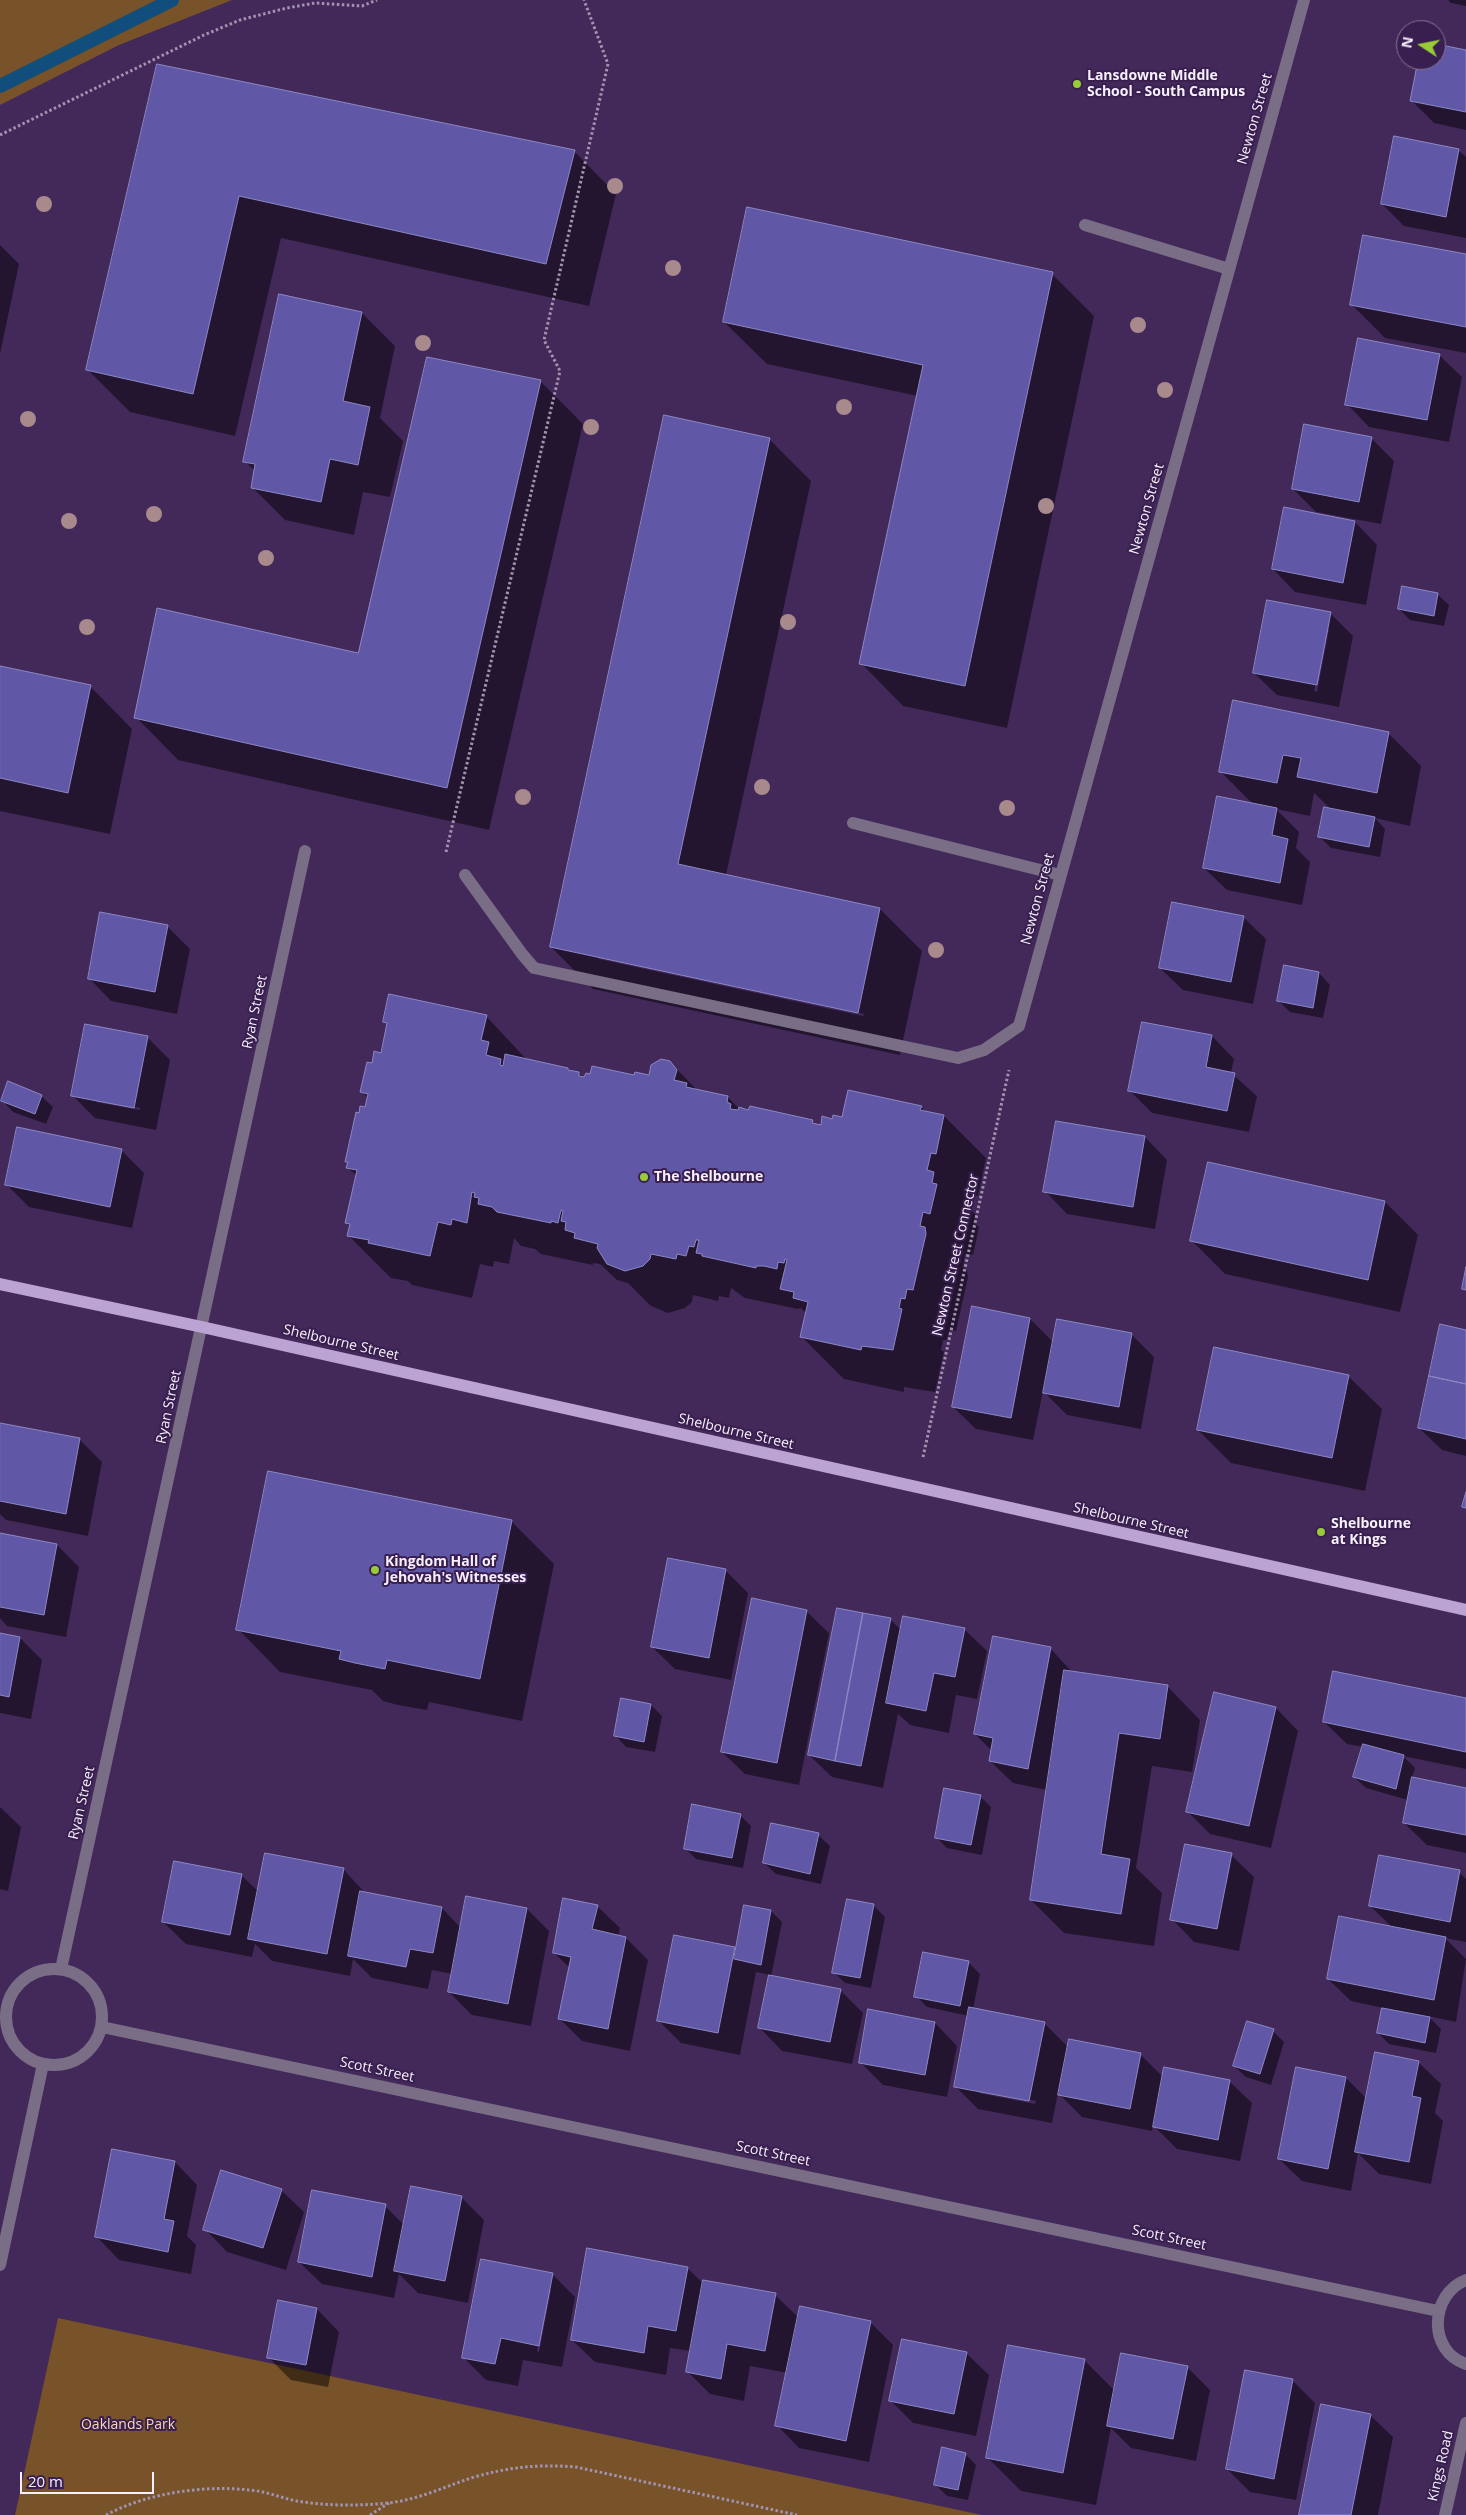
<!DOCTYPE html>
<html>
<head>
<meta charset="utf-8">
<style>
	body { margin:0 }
	#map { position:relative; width:1466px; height:2515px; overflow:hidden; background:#43295a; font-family:"Open Sans",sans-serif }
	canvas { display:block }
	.north { position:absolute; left:1396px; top:20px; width:50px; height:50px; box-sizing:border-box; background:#391f4f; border:1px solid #857394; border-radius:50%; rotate:281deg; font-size:14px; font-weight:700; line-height:20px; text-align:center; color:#f6f0fc }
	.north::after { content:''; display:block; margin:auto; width:18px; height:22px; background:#99cb36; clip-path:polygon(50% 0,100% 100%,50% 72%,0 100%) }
	.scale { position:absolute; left:20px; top:2472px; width:134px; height:22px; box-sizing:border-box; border:2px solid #f6f0fc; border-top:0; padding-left:6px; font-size:15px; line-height:18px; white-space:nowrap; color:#f6f0fc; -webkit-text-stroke:4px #391f4f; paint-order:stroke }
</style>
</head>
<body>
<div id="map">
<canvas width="1466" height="2515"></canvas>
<div class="north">N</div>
<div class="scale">20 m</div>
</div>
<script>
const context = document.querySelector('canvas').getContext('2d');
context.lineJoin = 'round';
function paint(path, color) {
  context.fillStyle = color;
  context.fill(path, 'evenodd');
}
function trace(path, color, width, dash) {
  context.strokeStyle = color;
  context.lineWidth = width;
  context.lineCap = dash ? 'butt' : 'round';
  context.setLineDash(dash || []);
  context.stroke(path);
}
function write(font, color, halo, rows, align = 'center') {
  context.font = font + ' "Open Sans",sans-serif';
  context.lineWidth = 4;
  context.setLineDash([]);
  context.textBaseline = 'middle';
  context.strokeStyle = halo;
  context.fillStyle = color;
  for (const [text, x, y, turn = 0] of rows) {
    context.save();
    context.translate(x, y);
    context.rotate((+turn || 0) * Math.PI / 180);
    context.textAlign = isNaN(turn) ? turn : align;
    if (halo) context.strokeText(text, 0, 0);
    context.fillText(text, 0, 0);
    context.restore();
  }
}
const green = new Path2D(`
	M0 0H232L119 45 0 105Z
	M58 2318 982 2515H15Z`);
const shadow = new Path2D(`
	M1448 0H1466V6L1451 3Z
	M1436 45 1466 51V130L1434 123 1412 101 1420 60H1436Z
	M158 66 574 151 616 194 589 306 281 238 235 436 130 412 88 370Z
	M1458 150 1466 157V238L1404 226 1382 204Z
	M0 245 19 264 0 354Z
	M1466 256V353L1385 338 1352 305Z
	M1052 274 1094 316 1007 728 903 706 861 663 918 396 767 364 724 322Z
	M362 313 395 346 380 418 403 441 390 497 363 492 354 535 285 520 252 487 255 471 245 461Z
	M1439 355 1462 377 1449 442 1369 427 1347 404Z
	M428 358 541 382 583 424 489 830 178 760 136 717 359 654Z
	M1371 438 1394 461 1381 524 1316 512 1293 489Z
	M769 439 811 481 726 875 880 909 922 951 900 1055 593 989 551 947ZM599 957 864 1014 863 1016 599 959Z
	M1285 508 1355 522 1377 545 1366 605 1295 592 1273 569Z
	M1437 594 1449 605 1444 626 1410 620 1399 609Z
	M1330 613 1353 636 1339 707 1277 695 1254 673ZM1326 629H1329L1317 692 1314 691Z
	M0 668 90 686 132 729 110 834 0 811Z
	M1234 701 1388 733 1421 766 1410 826 1375 818 1385 829 1380 857 1331 848 1320 837 1332 810 1314 793 1310 816 1276 809 1299 832 1296 848 1310 862 1302 905 1227 890 1204 868 1254 805 1220 771Z
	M1243 917 1266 939 1253 1004 1183 990 1160 968Z
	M167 926 190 949 177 1014 111 1001 89 978Z
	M1285 967 1319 973 1330 985 1323 1018 1290 1012 1279 1001Z
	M486 1016 528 1061 567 1069 579 1073 584 1078 650 1076 670 1062 698 1091 728 1097 739 1109 812 1121 817 1126 822 1127 833 1120 921 1107 926 1112 944 1116 986 1158 978 1196 973 1195 970 1209 976 1215 974 1223 979 1227 973 1255 965 1254 963 1267 967 1271 968 1277 956 1331 949 1330 947 1340H943L941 1350 944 1352 935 1392 904 1387V1392L844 1379 801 1336 806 1313 801 1308 798 1309 745 1298 731 1288 729 1298 719 1296 718 1301 693 1295 692 1302 685 1308 668 1313 651 1306 628 1283 617 1280 600 1264 593 1263V1265L541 1254 535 1249 521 1246 514 1238 509 1264 494 1261 493 1267 480 1264 472 1298 412 1285 408 1281 391 1278 348 1235 351 1227 346 1222 357 1176 348 1168 347 1161 360 1114 366 1108 368 1098 362 1092 373 1064 382 1054 388 1025 385 1021Z
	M1212 1036 1234 1059 1231 1073 1257 1096 1249 1132 1152 1113 1130 1091Z
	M147 1037 170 1060 156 1130 95 1118 72 1095ZM96 1099 140 1108V1110L96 1102Z
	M41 1096 53 1107 46 1124 13 1112 2 1100Z
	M1057 1122 1145 1137 1167 1160 1155 1229 1067 1214 1045 1191Z
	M121 1150 144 1173 132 1228 29 1207 6 1184Z
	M1385 1202 1418 1235 1400 1312 1225 1274 1192 1241Z
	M1030 1319 1054 1343 1132 1335 1154 1357 1141 1429 1067 1415 1043 1391 1033 1440 976 1429 953 1407Z
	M1466 1331V1456L1442 1450 1419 1428Z
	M1348 1376 1382 1409 1365 1491 1231 1463 1198 1430Z
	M0 1424 80 1440 102 1462 88 1536 6 1520 0 1514Z
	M511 1521 554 1564 522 1721 429 1702 427 1710 398 1705 383 1701 372 1690 280 1672 238 1629Z
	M0 1534 57 1545 79 1567 66 1637 7 1626 0 1618Z
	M725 1570 748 1593 731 1680 675 1669 652 1647Z
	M806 1611 829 1633 799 1785 745 1774 722 1752Z
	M890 1619 902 1631 964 1629 987 1651 977 1699 956 1695 949 1733 910 1725 898 1714 883 1788 832 1777 809 1755Z
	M0 1634 20 1638 42 1660 31 1719 0 1713Z
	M994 1638 1051 1649 1073 1673 1167 1686 1200 1720 1192 1772 1152 1766 1136 1868 1162 1893 1154 1946 1064 1933 1031 1900 1047 1790 1013 1783 990 1761 992 1751 975 1734Z
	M1466 1700V1769L1403 1756 1415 1768 1412 1778 1466 1789V1853L1427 1845 1404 1823 1408 1800 1366 1788 1354 1777 1363 1747 1347 1744 1324 1722Z
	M651 1705 662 1716 655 1752 626 1747 615 1735Z
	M1276 1708 1298 1731 1271 1848 1210 1834 1187 1811Z
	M980 1796 991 1807 982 1855 947 1848 936 1837Z
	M0 1807 21 1827 8 1891 0 1889Z
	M740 1815 751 1826 743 1868 696 1859 685 1848Z
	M818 1835 830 1846 821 1884 776 1874 764 1863Z
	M1231 1855 1254 1877 1239 1951 1194 1942 1172 1919Z
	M343 1869 366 1894 442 1908 461 1928 527 1909 549 1931 531 2026 472 2015 449 1992 452 1974 432 1970 428 1989 372 1978 353 1959 350 1976 272 1961 255 1944 252 1957 186 1944 163 1922 241 1875 259 1892Z
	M1459 1872 1466 1879V1942L1445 1938 1466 1959 1456 2022 1428 2016 1441 2029 1436 2053 1389 2044 1378 2033 1383 2008 1351 2001 1328 1979 1393 1928 1370 1906Z
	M848 1900 874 1906 885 1917 871 1988 845 1983 834 1972Z
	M597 1906 620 1928 618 1936 626 1938 648 1960 630 2051 582 2041 559 2018 570 1968 554 1953Z
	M745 1906 771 1911 782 1922 771 1977 840 1990 863 2013 852 2064 782 2051 760 2028 770 1975 756 1972 740 2055 681 2043 659 2021 734 1948 737 1950Z
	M968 1962 980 1974 973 2009 1044 2023 1068 2047 1140 2054 1164 2078 1229 2081 1252 2103 1240 2161 1177 2149 1153 2125 1152 2131 1082 2117 1058 2093 1052 2123 978 2109 955 2086 969 2016 927 2007 916 1996ZM979 2090 1036 2101 1035 2104 979 2093Z
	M935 2023 957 2046 947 2097 883 2085 860 2062Z
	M1273 2031 1284 2042 1271 2085 1246 2077 1234 2066Z
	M1418 2062 1441 2084 1435 2113 1443 2121 1431 2184 1379 2174 1358 2153 1351 2191 1302 2181 1279 2159 1297 2068 1346 2078 1367 2099Z
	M113 2150 175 2162 197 2185 187 2236 196 2245 191 2274 119 2260 97 2237Z
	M281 2190 304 2212 286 2270 227 2252 205 2229Z
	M461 2197 484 2220 468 2303 418 2293 399 2274 394 2298 322 2284 299 2262 385 2206 404 2225Z
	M482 2261 553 2275 575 2297 562 2367 523 2360 518 2386 486 2380 463 2357ZM549 2290H551L539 2352 537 2351Z
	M687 2268 704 2284 775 2295 799 2318 870 2322 893 2345 869 2462 799 2448 777 2425 788 2373 750 2366 744 2401 710 2394 688 2372 691 2351 670 2348 666 2375 595 2362 572 2340Z
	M317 2309 339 2332 328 2387 291 2380 268 2357Z
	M966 2353 989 2375 976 2436 913 2423 890 2400Z
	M1084 2360 1115 2391 1187 2367 1210 2390 1196 2461 1131 2448 1111 2428 1096 2505 1021 2491 988 2458Z
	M1292 2380 1315 2403 1296 2500 1250 2492 1227 2469Z
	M1370 2415 1393 2437 1378 2515H1301Z
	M965 2454 976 2465 968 2500 947 2496 936 2485Z`);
const stream = new Path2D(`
	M0 86 172 0`);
const building = new Path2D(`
	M1436 44 1466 50V112L1410 101 1418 60H1436Z
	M157 64 575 150 546 264 239 196 193 394 86 370Z
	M1394 136 1459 149 1446 217 1381 204Z
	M747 207 1053 272 965 686 859 664 923 365 723 322Z
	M1363 235 1466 254V327L1350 305Z
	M279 294 362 312 343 401 370 407 358 465 330 459 321 502 251 488 255 464 243 462Z
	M1358 338 1440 354 1427 420 1345 405Z
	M427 357 541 380 447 788 134 718 157 608 358 653Z
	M664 415 770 438 678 864 880 908 858 1013 550 947Z
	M1304 424 1372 437 1359 502 1292 489Z
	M1284 507 1355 521 1343 583 1272 569Z
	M1402 586 1438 593 1434 616 1398 609Z
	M1267 600 1331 612 1317 685 1253 673Z
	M0 666 91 685 68 793 0 778Z
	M1233 700 1389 732 1377 793 1297 777 1301 758 1283 755 1277 783 1219 772Z
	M1217 796 1277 808 1272 835 1288 839 1280 883 1203 868Z
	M1324 807 1375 817 1369 847 1318 837Z
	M1172 902 1244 916 1231 982 1159 968Z
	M100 912 168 925 155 992 88 979Z
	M1284 965 1319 972 1313 1008 1277 1001Z
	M389 994 487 1015 481 1040 489 1042 486 1055 501 1059 500 1065 503 1066 505 1054 568 1068V1070L579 1072V1076L584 1077 586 1073 590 1074 592 1066 634 1075 635 1072 649 1075 651 1065 661 1059 670 1061 677 1070 674 1080 687 1083 686 1087 728 1096 727 1102 731 1104 730 1109 738 1110 739 1107 748 1110 750 1106 813 1120 812 1123 821 1125 822 1116 832 1119 833 1115 842 1117 848 1090 922 1106 920 1110 944 1115 936 1154 931 1153 927 1170 934 1172 932 1183 937 1184 930 1214 923 1212 920 1226 925 1227 926 1234 913 1290 907 1289 905 1299 901 1298 899 1308 902 1309 893 1350 862 1346 861 1350 800 1337 808 1302 793 1298 794 1292 780 1289 787 1260 785 1259 784 1263 778 1262 777 1269 764 1266H756V1268L702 1256V1254L696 1253 699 1240H696L694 1247 689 1246 686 1256 677 1254 676 1259 651 1254 650 1259 643 1266 625 1271 607 1264 597 1248 598 1244 574 1238 575 1233 565 1230 566 1222 561 1221 563 1211 561 1210 558 1223 551 1221V1223L497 1212 492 1207 478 1204 479 1198 474 1197 475 1193 472 1192 467 1223 452 1219 451 1225 438 1222 430 1256 368 1243 369 1240 347 1236 350 1224 345 1223 357 1170 346 1168 348 1162H345L356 1112 359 1113 360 1106 365 1107 368 1094 360 1092 367 1062 372 1063 374 1051 381 1053 387 1023 383 1022Z
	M1142 1022 1212 1035 1206 1067 1235 1073 1227 1111 1128 1091Z
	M85 1024 148 1036 134 1108 71 1096Z
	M8 1081 42 1095 35 1114 1 1101Z
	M1056 1121 1145 1136 1133 1207 1043 1192Z
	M17 1127 122 1149 110 1207 5 1185Z
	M1208 1162 1385 1201 1368 1280 1190 1241Z
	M1466 1267V1290L1462 1289Z
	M972 1306 1030 1318 1011 1418 952 1407Z
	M1057 1319 1132 1333 1119 1407 1043 1393Z
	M1440 1324 1466 1330V1384L1429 1376Z
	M1214 1347 1349 1375 1332 1458 1197 1430Z
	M1429 1376 1466 1384V1439L1418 1428Z
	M0 1423 80 1438 66 1514 0 1501Z
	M268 1471 512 1520 480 1679 387 1660 385 1669 355 1663 339 1659 341 1651 236 1630Z
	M1466 1492V1508L1462 1507Z
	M0 1533 57 1544 44 1615 0 1607Z
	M668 1558 726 1569 709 1658 651 1647Z
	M752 1598 807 1610 777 1763 721 1752Z
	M837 1608 863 1613 835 1761 808 1755Z
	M863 1613 891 1618 861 1766 835 1761Z
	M903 1616 965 1628 955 1677 934 1673 926 1711 886 1703Z
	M0 1633 20 1637 9 1697 0 1695Z
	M993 1636 1051 1647 1028 1769 989 1761 993 1738 974 1734Z
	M1064 1670 1168 1685 1160 1739 1119 1733 1101 1854 1130 1859 1121 1914 1030 1900Z
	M1333 1671 1466 1698V1752L1323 1722Z
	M1214 1692 1276 1707 1249 1826 1186 1812Z
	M621 1698 651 1704 644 1742 614 1736Z
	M1363 1744 1404 1755 1396 1789 1353 1777Z
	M1412 1777 1466 1788V1835L1403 1823Z
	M944 1788 981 1795 971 1845 935 1838Z
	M692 1804 741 1814 732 1858 684 1849Z
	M771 1823 819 1833 810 1874 763 1863Z
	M1185 1844 1232 1853 1217 1929 1170 1920Z
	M265 1853 344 1868 327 1954 248 1939Z
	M1379 1855 1460 1870 1450 1922 1369 1906Z
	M174 1861 242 1874 230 1935 162 1922Z
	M360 1891 442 1907 433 1953 410 1949 406 1967 348 1956Z
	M466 1896 527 1908 508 2004 448 1992Z
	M563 1898 598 1905 592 1929 626 1937 608 2029 558 2019 571 1957 553 1953Z
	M847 1899 874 1904 860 1978 832 1973Z
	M744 1905 771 1910 761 1965 734 1959Z
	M1339 1916 1446 1937 1434 2000 1327 1979Z
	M674 1935 735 1947 718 2033 657 2021Z
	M923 1952 969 1961 960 2006 914 1997Z
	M769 1975 841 1989 830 2042 758 2028Z
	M969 2007 1045 2022 1029 2101 954 2087Z
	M1382 2008 1430 2017 1425 2043 1377 2033Z
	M868 2009 935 2022 925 2075 859 2063Z
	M1247 2021 1274 2029 1260 2074 1233 2066Z
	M1069 2039 1141 2053 1130 2109 1058 2095Z
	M1375 2052 1419 2061 1412 2096 1421 2098 1409 2162 1355 2152Z
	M1164 2067 1230 2080 1218 2140 1153 2127Z
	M1296 2067 1346 2077 1328 2169 1278 2159Z
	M112 2149 175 2161 164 2219 174 2221 168 2252 95 2237Z
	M221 2170 282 2189 263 2248 203 2230Z
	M411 2186 462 2196 445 2281 394 2271Z
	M312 2190 386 2204 372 2277 298 2262Z
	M587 2248 688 2267 676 2331 648 2326 644 2353 571 2340Z
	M481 2259 553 2273 539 2346 501 2338 495 2364 462 2358Z
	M703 2280 776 2293 765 2351 727 2344 721 2379 686 2372Z
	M278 2300 317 2308 306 2365 267 2358Z
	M800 2306 871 2321 846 2441 775 2426Z
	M902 2339 967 2352 954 2414 889 2401Z
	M1008 2345 1085 2359 1063 2473 986 2458Z
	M1121 2353 1188 2366 1173 2439 1107 2426Z
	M1245 2370 1293 2379 1274 2479 1226 2469Z
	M1321 2404 1371 2414 1351 2515H1299Z
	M942 2447 966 2453 958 2490 934 2485Z`);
const path = new Path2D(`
	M0 135 204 35 240 20 287 8 315 3 362 6 377 0
	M446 852 560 371 544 340 608 64 584 0
	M923 1457 1009 1070
	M106 2515C147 2493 203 2485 249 2490 266 2491 281 2498 297 2501 327 2506 358 2506 388 2503 417 2500 444 2487 471 2478 508 2467 537 2464 576 2467L797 2515
	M370 2515 389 2503`);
const minor = new Path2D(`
	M1085 225 1229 269
	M853 823 1060 875
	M465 875 522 954 534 968 958 1058 984 1050 1019 1026 1304 0
	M61 1969 305 851
	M6 2017a48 48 0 1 1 96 0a48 48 0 1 1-96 0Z
	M102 2027 1438 2311
	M0 2265 43 2064
	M1466 2280C1430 2294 1427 2351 1466 2364
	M1445 2515 1466 2423`);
const major = new Path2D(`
	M0 1284 202 1327 1466 1610`);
const trees = [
	[615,186],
	[44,204],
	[673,268],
	[1138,325],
	[423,343],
	[1165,390],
	[844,407],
	[28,419],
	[591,427],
	[1046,506],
	[154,514],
	[69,521],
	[266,558],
	[788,622],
	[87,627],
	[762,787],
	[523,797],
	[1007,808],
	[936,950]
];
const markers = [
	[1077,84,5,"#99cb36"],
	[644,1177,5,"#99cb36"],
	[1321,1532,5,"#99cb36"],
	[375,1570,5,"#99cb36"]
];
const poiNames = [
	["Lansdowne Middle",1087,76],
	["School - South Campus",1087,92],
	["The Shelbourne",654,1177],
	["Shelbourne",1331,1524],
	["at Kings",1331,1540],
	["Kingdom Hall of",385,1562],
	["Jehovah's Witnesses",385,1578]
];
const streetNames = [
	["Newton Street",1255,119,-74],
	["Newton Street",1147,509,-74],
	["Newton Street",1038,899,-75],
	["Ryan Street",255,1012,-78],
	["Newton Street Connector",956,1255,-77],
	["Shelbourne Street",341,1343,13],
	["Ryan Street",169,1407,-78],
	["Shelbourne Street",736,1432,13],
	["Shelbourne Street",1131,1521,13],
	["Ryan Street",82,1803,-77],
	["Scott Street",377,2070,12],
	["Scott Street",773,2154,12],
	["Scott Street",1169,2238,12],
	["Kings Road",1441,2466,-77]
];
const parkNames = [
	["Oaklands Park",128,2425]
];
paint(green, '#785228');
paint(shadow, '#0007');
trace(stream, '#0f4e7d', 14);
paint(building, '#6157a7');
trace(building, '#8c88c3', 1);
trace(path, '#a293b0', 3, [2.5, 2.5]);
trace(minor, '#7a6e86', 12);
trace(major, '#bba3d4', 12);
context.fillStyle = '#a8898c';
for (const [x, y] of trees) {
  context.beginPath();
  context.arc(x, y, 8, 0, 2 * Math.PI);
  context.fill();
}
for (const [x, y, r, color] of markers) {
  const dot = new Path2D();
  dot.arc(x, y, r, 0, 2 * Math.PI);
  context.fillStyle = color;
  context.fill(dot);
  trace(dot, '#391f4f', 2);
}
write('bold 14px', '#f6f0fc', '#391f4f', poiNames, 'left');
write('14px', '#f6f0fc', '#391f4f', streetNames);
write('14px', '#fbd8b4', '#391f4f', parkNames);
</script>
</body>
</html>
